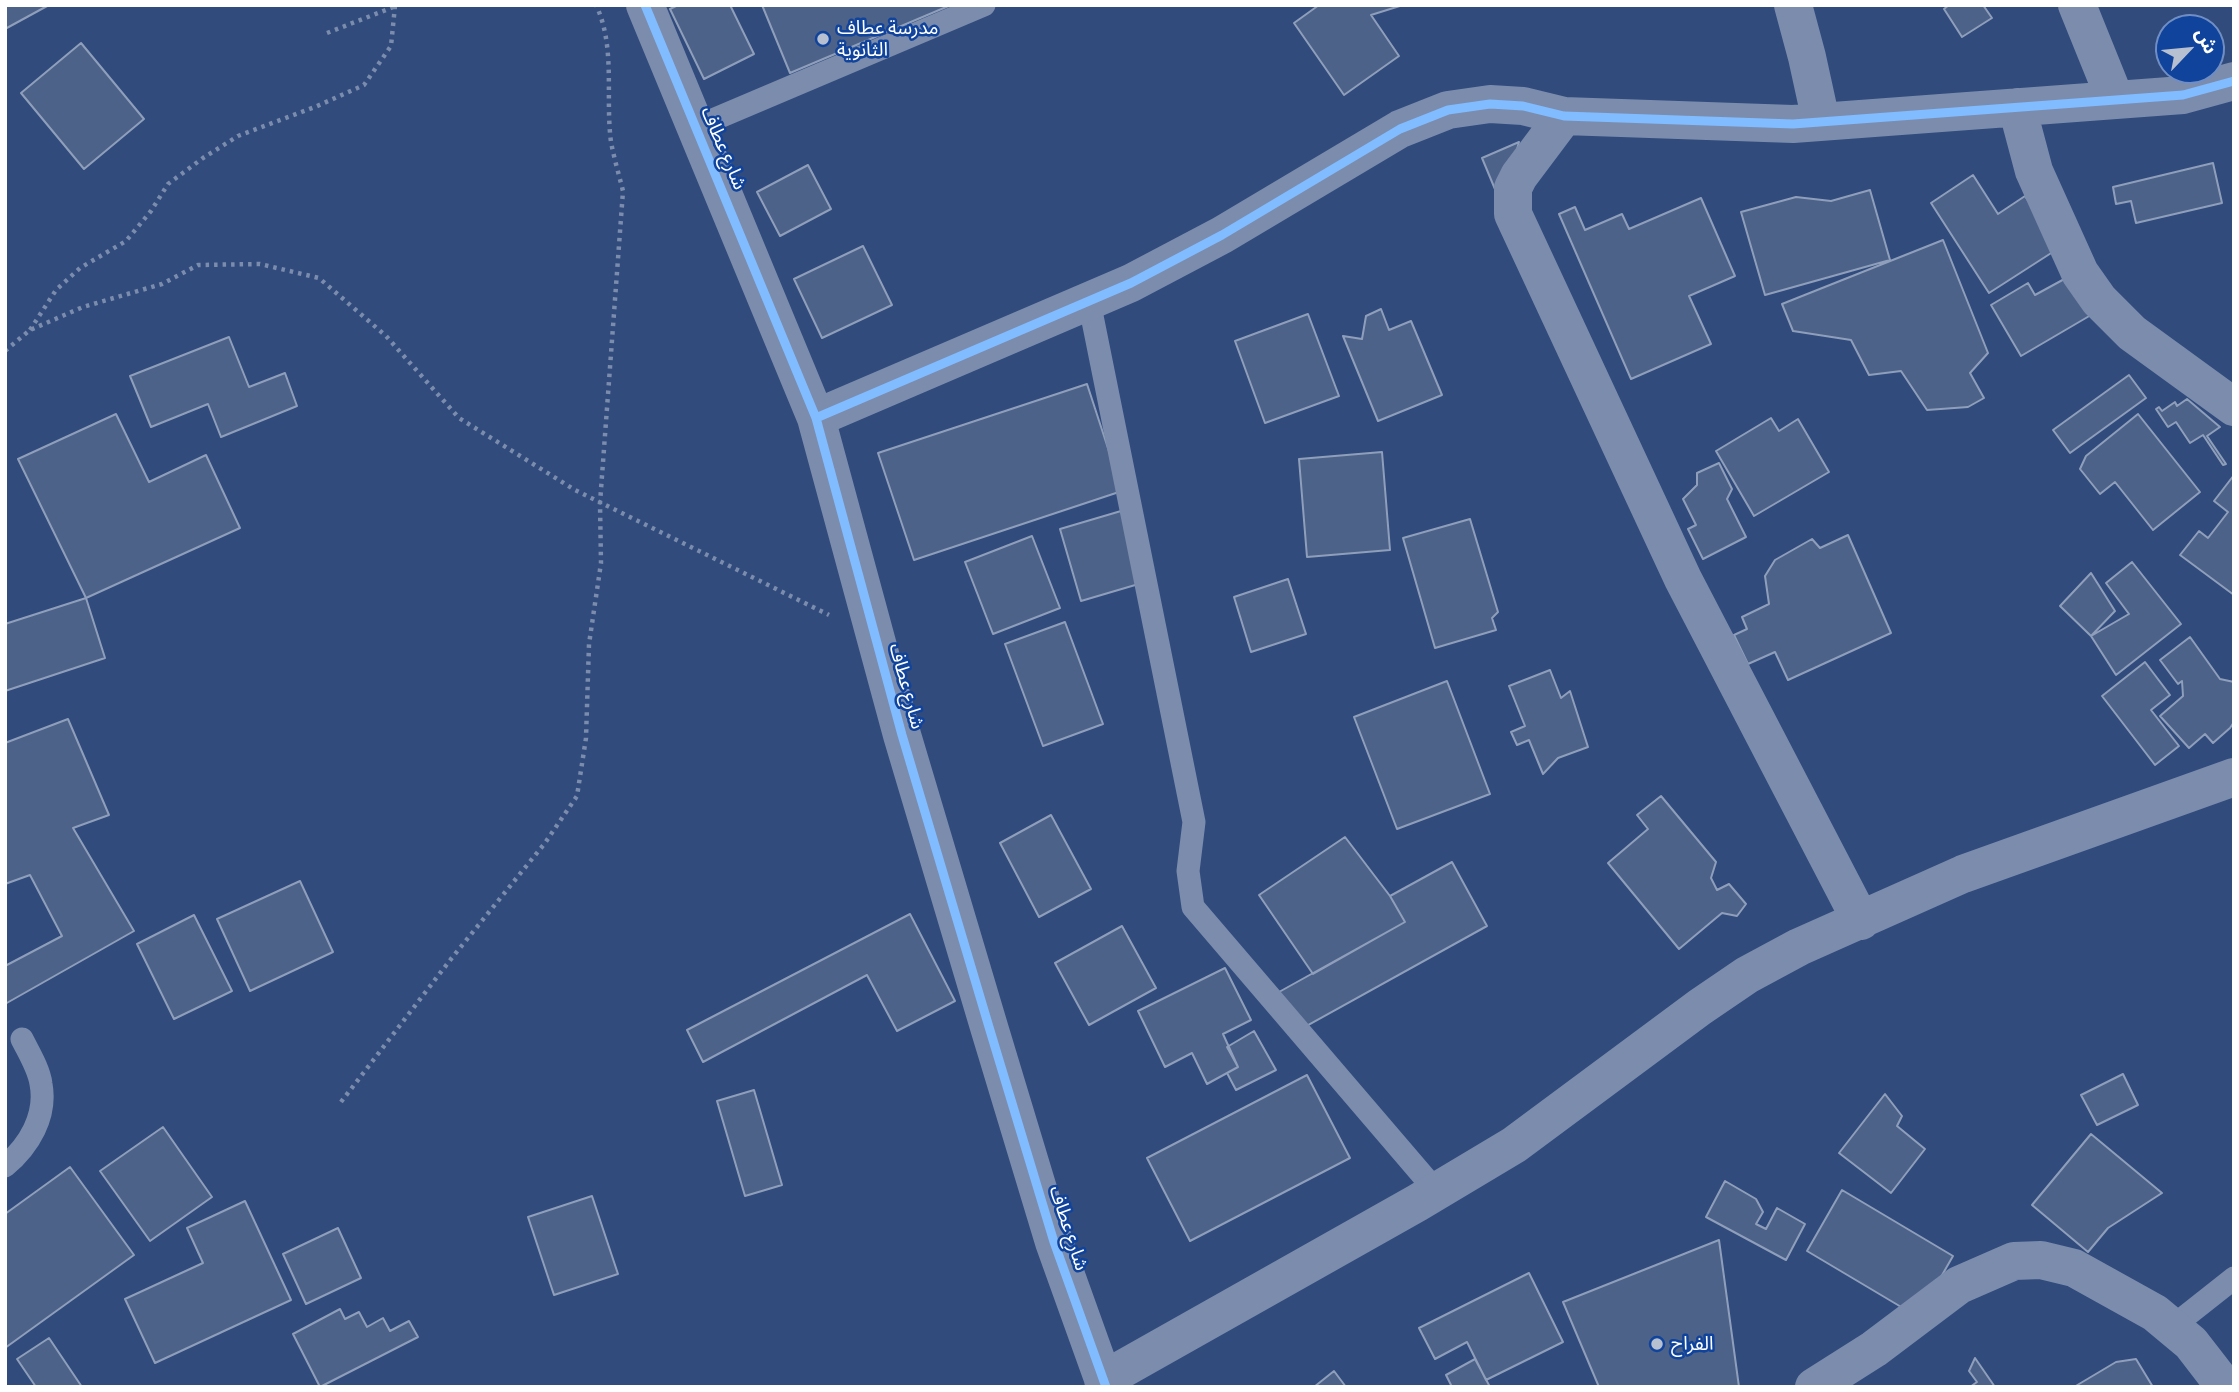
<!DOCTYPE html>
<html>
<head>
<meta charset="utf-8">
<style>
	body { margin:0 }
	#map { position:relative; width:2239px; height:1392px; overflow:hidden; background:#304b7c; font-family:Commissioner,"Noto Sans Arabic",sans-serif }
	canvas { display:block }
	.frame { position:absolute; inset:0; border:7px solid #fff; pointer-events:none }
	.north { position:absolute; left:2155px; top:14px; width:70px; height:70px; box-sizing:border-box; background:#10439c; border:2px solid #708ec4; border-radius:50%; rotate:64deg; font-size:19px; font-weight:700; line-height:28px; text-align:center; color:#fff }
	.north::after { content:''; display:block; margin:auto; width:24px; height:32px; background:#b7c0d1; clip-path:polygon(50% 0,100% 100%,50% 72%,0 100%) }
</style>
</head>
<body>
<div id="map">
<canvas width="2239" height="1392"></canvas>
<div class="frame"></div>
<div class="north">ش</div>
</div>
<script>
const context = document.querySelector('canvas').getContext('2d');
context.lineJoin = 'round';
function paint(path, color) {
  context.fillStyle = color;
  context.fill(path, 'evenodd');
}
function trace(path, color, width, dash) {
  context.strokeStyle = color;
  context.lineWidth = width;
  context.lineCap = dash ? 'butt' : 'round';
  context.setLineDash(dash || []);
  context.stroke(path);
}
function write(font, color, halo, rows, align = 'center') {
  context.font = font + ' Commissioner,"Noto Sans Arabic",sans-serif';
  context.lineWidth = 5;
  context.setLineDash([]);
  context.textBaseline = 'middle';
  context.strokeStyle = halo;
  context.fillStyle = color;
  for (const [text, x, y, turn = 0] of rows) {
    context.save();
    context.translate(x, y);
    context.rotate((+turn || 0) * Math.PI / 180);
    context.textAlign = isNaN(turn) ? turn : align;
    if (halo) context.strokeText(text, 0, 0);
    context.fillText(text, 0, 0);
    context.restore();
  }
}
const building = new Path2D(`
	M5 5H49L5 29Z
	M678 5H730L754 54 704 79 670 9Z
	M762 5H951L790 73Z
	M1319 5H1403L1371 15 1399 56 1344 95 1294 23Z
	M1949 5H1983L1992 18 1962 37 1944 9Z
	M81 43 144 119 84 169 21 93Z
	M1519 142 1502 206 1482 158Z
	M2213 163 2222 203 2136 223 2131 201 2116 204 2113 187Z
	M808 165 831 209 780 236 757 192Z
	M1973 175 1998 214 2025 196 2059 248 1989 293 1931 203Z
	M1870 190 1890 260 1765 295 1741 212 1796 197 1831 201Z
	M1701 198 1735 276 1689 296 1711 344 1631 379 1559 214 1575 207 1585 230 1622 214 1629 229Z
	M1943 240 1988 353 1970 373 1984 398 1968 407 1927 410 1901 371 1869 375 1851 340 1793 331 1782 304Z
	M863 246 892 305 822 338 794 279Z
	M2068 277 2091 315 2021 356 1991 305 2028 283 2035 295Z
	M1381 309 1389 330 1411 321 1442 395 1378 421 1343 336 1362 339 1366 316Z
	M1308 314 1339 396 1265 423 1235 341Z
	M229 337 249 387 285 373 297 406 221 437 208 404 151 427 130 376Z
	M2129 375 2146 398 2070 453 2053 430Z
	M1087 384 1122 491 914 560 878 453Z
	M2187 399 2220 427 2207 436 2226 464 2223 465 2203 435 2190 443 2176 422 2168 427 2156 409 2159 407 2162 411 2175 402 2177 406Z
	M116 414 149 482 206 455 240 528 86 598 18 459Z
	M2138 414 2200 492 2153 530 2115 482 2100 494 2080 469 2086 456Z
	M1771 418 1779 431 1798 419 1829 472 1754 516 1716 451Z
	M1382 452 1390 550 1307 557 1299 459Z
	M1719 463 1732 489 1727 499 1746 537 1703 559 1688 529 1696 525 1683 499 1697 485V473Z
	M2234 475V595L2180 555 2199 531 2208 538 2228 512 2214 501Z
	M1121 511 1142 583 1081 601 1060 529Z
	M1470 519 1498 612 1492 618 1496 630 1435 648 1403 538Z
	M1848 535 1891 633 1788 680 1775 652 1748 664 1734 635 1747 629 1742 617 1769 604 1765 576 1775 560 1812 539 1820 548Z
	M1032 536 1060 608 993 634 965 562Z
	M2132 562 2181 624 2116 675 2091 636 2129 614 2106 583Z
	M2091 573 2115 611 2091 636 2060 606Z
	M1288 579 1306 634 1251 652 1234 597Z
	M86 598 105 658 5 691V624Z
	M1065 622 1103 724 1043 746 1005 644Z
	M2190 637 2220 679 2234 682V722L2230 728 2213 743 2205 734 2189 748 2160 716 2183 696 2182 681 2178 684 2160 660Z
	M2145 662 2170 695 2151 710 2179 746 2155 765 2102 696Z
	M1550 670 1561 698 1570 691 1588 747 1558 758 1543 774 1529 740 1517 745 1511 732 1525 726 1509 686Z
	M1447 681 1490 794 1397 829 1354 717Z
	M68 719 109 815 73 828 134 931 5 1004V966L62 936 30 875 5 884V743Z
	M1661 796 1716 862 1711 878 1717 890 1729 884 1746 904 1737 916 1722 913 1679 949 1608 863 1648 829 1637 815Z
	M1051 815 1091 889 1039 917 1000 843Z
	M1345 837 1390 896 1405 922 1313 974 1259 895Z
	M1452 862 1487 926 1299 1030 1279 992 1405 922 1390 896Z
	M300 881 333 952 250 991 217 919Z
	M910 914 955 1001 897 1031 867 975 703 1062 687 1030Z
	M194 915 232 991 174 1019 137 944Z
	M1122 926 1156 988 1089 1025 1055 963Z
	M1225 968 1251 1020 1223 1034 1238 1067 1207 1084 1192 1053 1165 1067 1138 1011Z
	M1254 1031 1276 1070 1236 1090 1227 1073 1238 1067 1227 1047Z
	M2123 1074 2138 1105 2097 1125 2081 1095Z
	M1307 1075 1350 1158 1190 1241 1147 1158Z
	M754 1090 782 1185 745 1196 717 1101Z
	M1885 1094 1902 1116 1897 1126 1925 1149 1891 1193 1839 1153Z
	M163 1127 212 1197 150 1241 100 1171Z
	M2091 1134 2162 1193 2108 1228 2088 1252 2032 1205Z
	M70 1167 134 1255 5 1348V1214Z
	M1725 1181 1756 1199 1763 1212 1756 1224 1766 1229 1777 1208 1805 1224 1786 1260 1706 1217Z
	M1842 1190 1953 1256 1918 1317 1807 1251Z
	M592 1196 618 1274 554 1295 528 1217Z
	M245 1201 291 1300 155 1363 125 1299 203 1263 187 1228Z
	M338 1228 361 1278 306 1304 283 1254Z
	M1719 1240 1739 1387H1599L1563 1302Z
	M1529 1273 1563 1342 1486 1380 1467 1342 1435 1359 1419 1328Z
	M340 1309 345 1319 359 1312 367 1327 383 1318 390 1331 409 1321 418 1337 320 1387 293 1334Z
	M49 1338 82 1387H36L17 1359Z
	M1975 1358 1995 1387H1970L1977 1382 1969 1371Z
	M1475 1359 1490 1387H1449L1451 1385 1446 1375Z
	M2136 1359 2153 1387H2074L2116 1362Z
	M1334 1371 1346 1387H1314Z`);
const path = new Path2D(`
	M327 33 396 6
	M30 330 56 290 80 268 126 241 151 211 168 184 203 158 238 136 315 107 364 85 391 46 395 6
	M5 351 30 330 83 307 162 284 198 265 260 264 319 278 386 336 459 418 575 490 829 615
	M341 1102 451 959 545 843 577 796 586 738 589 644 601 563 600 503 623 191C619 175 614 158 611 142 605 97 616 47 596 5`);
const service = new Path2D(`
	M696 127 984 5
	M1089 301 1194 822 1188 871 1193 907 1437 1192
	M5 1166C29 1146 47 1116 41 1084 39 1069 29 1053 22 1039
	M2172 1327 2234 1278`);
const minor = new Path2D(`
	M645 5 816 418 902 735 989 1027 1054 1242 1106 1387
	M1793 5 1807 57 1821 121
	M2077 5 2115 99
	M2017 107 2034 171 2080 273 2099 300 2132 333 2234 407
	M1564 116 1519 176 1513 188V214L1683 579 1861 921
	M816 418 1131 283 1222 235 1400 129 1448 110 1490 104 1523 106 1564 116 1793 124 2183 95 2234 81
	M1103 1380 1417 1203 1514 1145 1700 1007 1747 975 1799 947 1963 874 2234 777
	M1814 1387 1874 1349 1959 1285 2014 1261 2041 1260 2074 1268 2155 1313 2191 1343 2225 1387`);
const cycleway = new Path2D(`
	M645 5 816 418 902 735 989 1027 1054 1242 1106 1387
	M816 418 1131 283 1222 235 1400 129 1448 110 1490 104 1523 106 1564 116 1793 124 2183 95 2234 81`);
const markers = [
	[823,39,7,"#b7c0d1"],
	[1657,1344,7,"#b7c0d1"]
];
const poiNames = [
	["مدرسة عطاف",837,28],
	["الثانوية",837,50],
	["الفراح",1671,1344]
];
const streetNames = [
	["شارع عطاف",724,148,67],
	["شارع عطاف",907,686,75],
	["شارع عطاف",1069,1228,72]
];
paint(building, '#4c6289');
trace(building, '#8f9fbb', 2);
trace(path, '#7b8cad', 4.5, [3.5, 5]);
trace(service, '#7b8cad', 23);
trace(minor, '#7b8cad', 38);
trace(cycleway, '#80bcff', 9);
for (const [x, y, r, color] of markers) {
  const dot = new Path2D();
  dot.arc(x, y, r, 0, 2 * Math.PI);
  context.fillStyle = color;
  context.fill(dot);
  trace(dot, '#10439c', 2.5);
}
write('19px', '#fff', '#10439c', poiNames, 'left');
write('19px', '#fff', '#10439c', streetNames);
</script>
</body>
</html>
